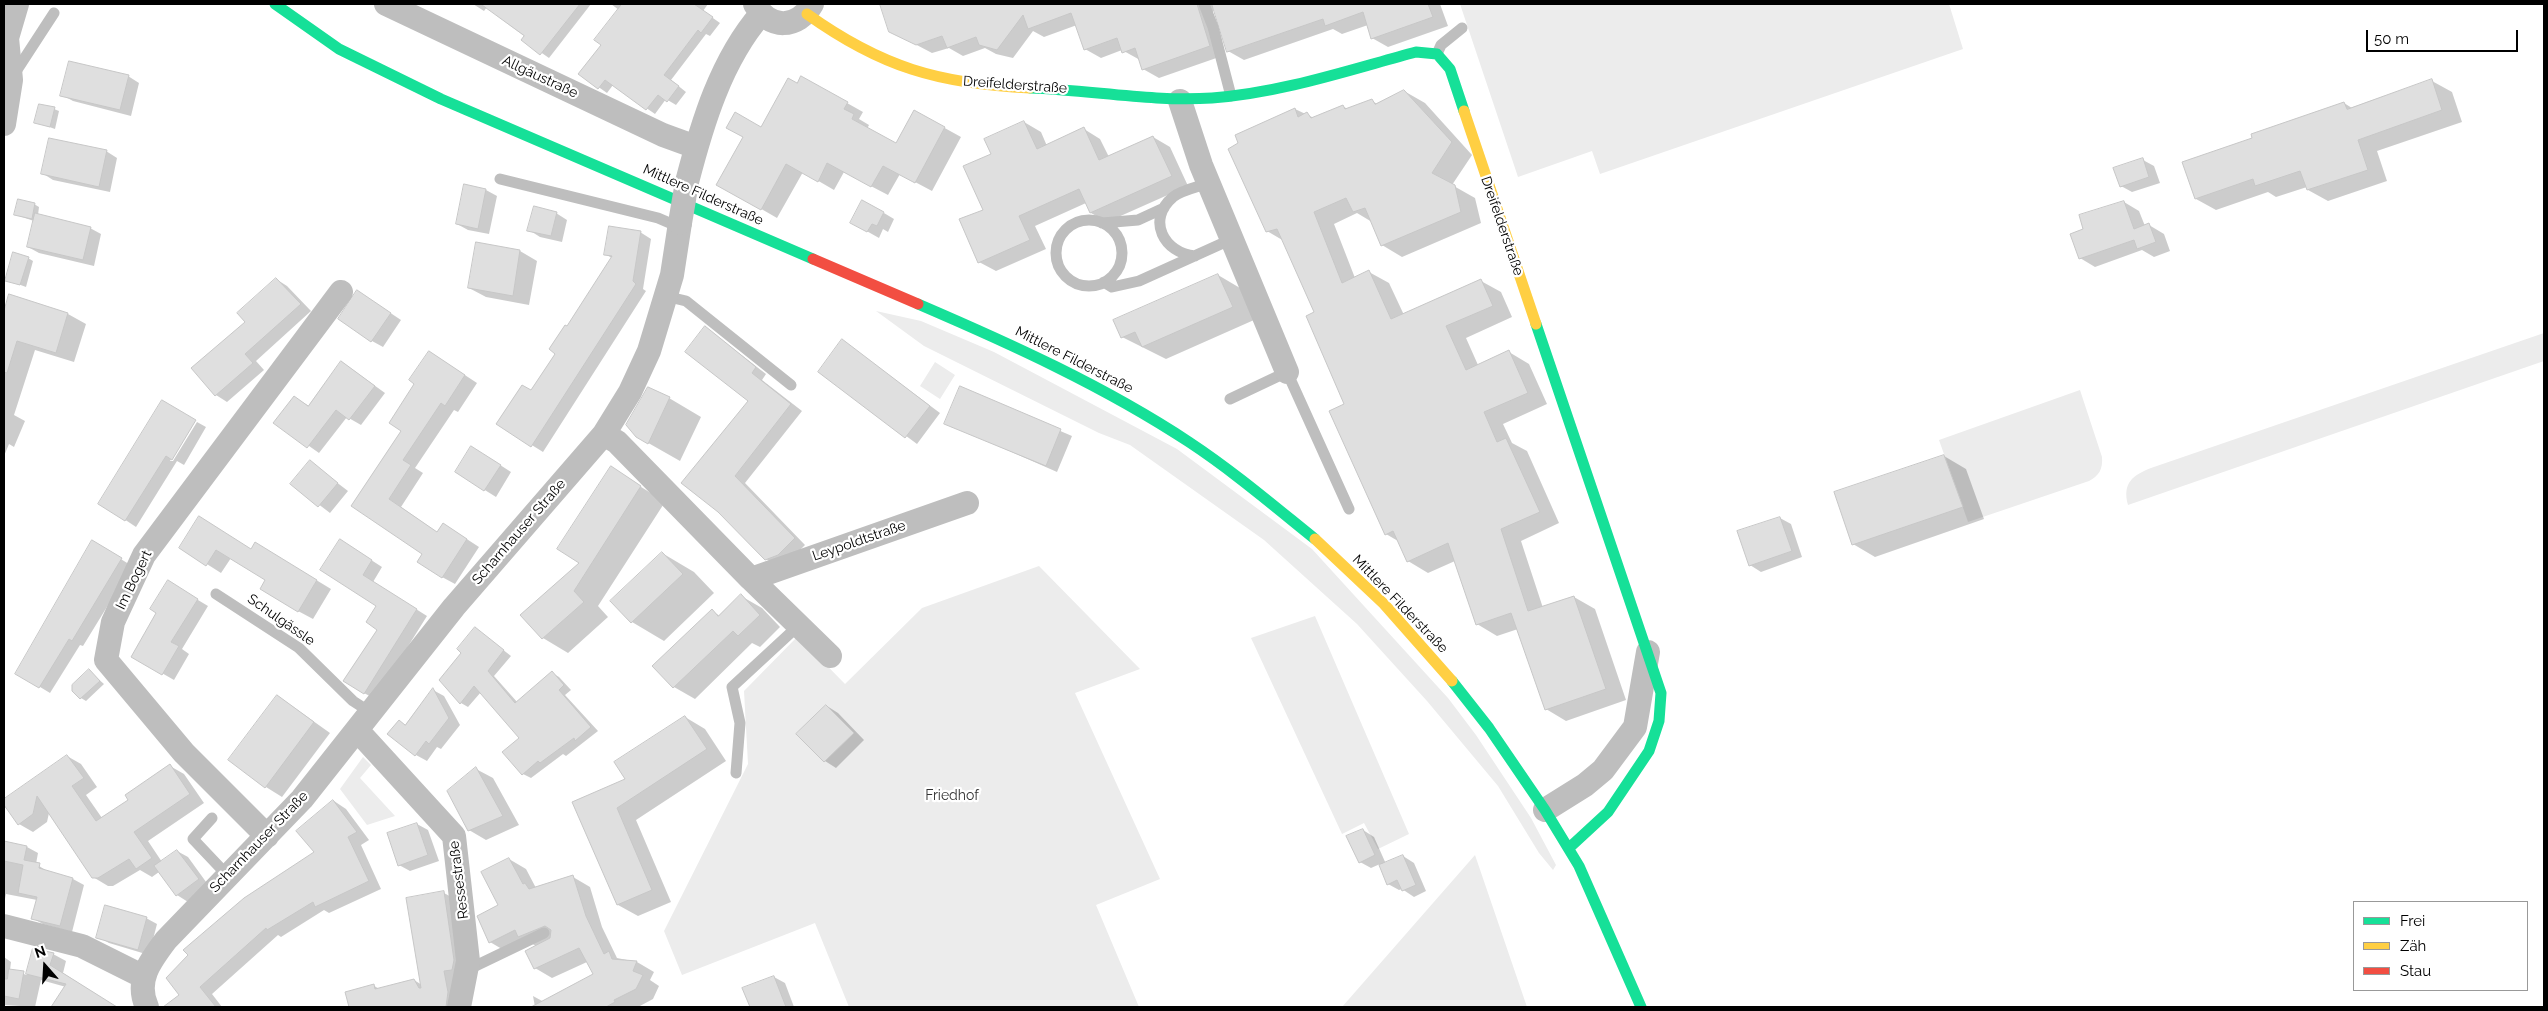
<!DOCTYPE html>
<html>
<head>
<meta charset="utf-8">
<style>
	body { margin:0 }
	#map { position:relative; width:2548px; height:1011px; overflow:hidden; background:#fff; font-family:Raleway,sans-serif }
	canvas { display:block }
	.frame { position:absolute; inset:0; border:5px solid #000; pointer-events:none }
	.legend { position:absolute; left:2353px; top:901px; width:175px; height:90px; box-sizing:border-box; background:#fff; border:1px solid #999; margin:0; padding:6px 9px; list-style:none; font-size:15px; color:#000 }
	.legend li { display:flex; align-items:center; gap:10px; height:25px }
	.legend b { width:25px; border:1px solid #999 }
	.north { position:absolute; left:20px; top:941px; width:50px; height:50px; -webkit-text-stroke:4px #fff; paint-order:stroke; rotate:341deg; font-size:14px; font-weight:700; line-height:20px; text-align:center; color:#000 }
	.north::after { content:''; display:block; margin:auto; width:18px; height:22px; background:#000; clip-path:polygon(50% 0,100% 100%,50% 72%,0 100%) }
	.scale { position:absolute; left:2366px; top:30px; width:152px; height:22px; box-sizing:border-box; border:2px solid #000; border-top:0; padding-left:6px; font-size:15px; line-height:18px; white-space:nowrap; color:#000; -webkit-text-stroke:4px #fff; paint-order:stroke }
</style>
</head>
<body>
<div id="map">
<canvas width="2548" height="1011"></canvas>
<div class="frame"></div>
<ul class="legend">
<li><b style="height:6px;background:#16e098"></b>Frei</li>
<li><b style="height:6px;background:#ffcf43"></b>Zäh</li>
<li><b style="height:6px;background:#f24e42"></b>Stau</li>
</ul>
<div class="north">N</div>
<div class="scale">50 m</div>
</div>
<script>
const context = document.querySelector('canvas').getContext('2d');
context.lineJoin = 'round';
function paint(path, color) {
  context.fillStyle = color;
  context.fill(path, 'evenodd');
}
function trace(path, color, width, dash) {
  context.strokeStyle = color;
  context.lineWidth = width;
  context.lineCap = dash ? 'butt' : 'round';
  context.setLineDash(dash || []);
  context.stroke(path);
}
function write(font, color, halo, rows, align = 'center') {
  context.font = font + ' Raleway,sans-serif';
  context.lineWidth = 4.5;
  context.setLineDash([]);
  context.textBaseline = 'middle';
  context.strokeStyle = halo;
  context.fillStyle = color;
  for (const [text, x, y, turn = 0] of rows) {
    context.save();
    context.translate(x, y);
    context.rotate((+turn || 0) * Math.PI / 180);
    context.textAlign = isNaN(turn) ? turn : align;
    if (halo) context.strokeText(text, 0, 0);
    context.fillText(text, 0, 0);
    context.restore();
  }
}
const green = new Path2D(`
	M1460 4H1949L1963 49 1600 174 1592 151 1518 177Z
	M876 311 921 321 994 352 1177 449 1312 549 1448 698 1476 735 1531 818 1556 865 1553 870 1539 853 1498 786 1427 701 1357 624 1264 540 1130 445 1099 433 924 346Z
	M2544 333V361L2128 505C2122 483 2133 475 2151 468Z
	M935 362 955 375 940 399 920 386Z
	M2080 390 2102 457C2103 469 2099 476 2089 481L1968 522 1939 440Z
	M1039 566 1140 669 1075 693 1160 879 1096 905 1139 1007H849L815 923 682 975 664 931 748 764 744 691 798 636 845 684 922 608Z
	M1315 616 1409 834 1378 849 1364 823 1342 834 1251 638Z
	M363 757 371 765 360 778 395 816 367 825 340 789Z
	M1475 855 1527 1007H1342Z`);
const shadow = new Path2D(`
	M473 4H532L544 12 550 4H591L549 58 523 40 526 36 487 7 484 11Z
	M611 4H708L703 11 720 23 710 36 706 34 671 80 686 92 676 105 666 99 655 114 613 85 607 93 580 74 603 45 619 10Z
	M881 4H1440L1448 26 1388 47 1372 38 1368 25 1342 34 1333 29 1244 60 1228 51 1214 6 1212 16 1225 55 1159 78 1143 69 1140 60 1122 50 1101 58 1085 49 1077 25 1044 37 1033 31 1013 58 996 54 985 48 963 56 949 48 932 53 890 31Z
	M128 76 139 83 131 116 73 101 62 95Z
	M2432 81 2452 92 2462 122 2377 151 2387 181 2328 201 2308 190 2307 187 2276 197 2268 192 2216 210 2196 199 2254 139 2344 103 2352 108Z
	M1404 91 1425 103 1472 155 1452 185 1475 198 1481 223 1402 257 1382 245 1372 222 1357 213 1334 224 1355 278 1369 272 1389 283 1404 315 1481 281 1501 292 1512 317 1466 338 1478 365 1509 352 1529 364 1547 404 1503 424 1512 443 1527 451 1559 523 1521 541 1543 608 1574 597 1595 609 1626 700 1566 721 1546 709 1518 629 1497 636 1477 624 1455 561 1428 573 1408 561 1398 541 1386 534 1316 313 1284 241 1267 231 1295 109 1314 118 1342 106 1348 109 1371 101 1378 104Z
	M847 103 863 112 859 119 869 125 867 129 896 144 914 111 961 137 932 191 900 174 888 195 844 172 834 190 803 172 777 218 718 184 762 128Z
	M54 109 59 111 55 129 35 122Z
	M1024 122 1041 132 1047 146 1084 129 1100 139 1109 157 1153 137 1170 147 1188 186 1107 222 1091 213 1086 203 1035 226 1046 249 996 271 979 262 992 155Z
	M106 151 117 158 110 192 53 180 42 173Z
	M2143 160 2154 166 2160 183 2132 192 2121 186Z
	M486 190 497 196 489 234 468 230 457 224Z
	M2124 202 2139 211 2145 226 2149 225 2164 234 2170 251 2154 257 2142 250 2095 267 2080 258 2084 230Z
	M34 204 39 207 38 215 90 228 101 234 94 266 39 253 28 247 34 221 16 215Z
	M556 213 567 220 562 242 540 237 529 230Z
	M884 213 894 219 888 232 883 229 879 238 863 229Z
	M640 232 651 239 643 289 646 291 543 452 498 424 531 391 557 353 567 328 612 258 605 254Z
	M477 244 520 251 537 261 529 305 486 297 469 288Z
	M28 258 33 261 26 287 7 280Z
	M1218 275 1240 288 1254 320 1166 359 1122 337Z
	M276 279 287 286 311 311 256 361 264 370 227 402 216 395 193 368 246 322Z
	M10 296 68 314 86 324 74 362 35 350 14 415 25 421 14 447 9 444 4 456V316Z
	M368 298 401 320 383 347 372 341Z
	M705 327 766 374 762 380 802 411 745 483 805 545 789 561 777 565 766 559 718 511 750 400Z
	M843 341 940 413 917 444 820 372Z
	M442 360 477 383 458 412 454 410 415 468 423 473 401 507 438 533 456 532 479 547 455 584 442 577 424 554 353 506 403 430Z
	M342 362 385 393 361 425 347 417 319 453 275 422 294 397 309 406Z
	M960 388 1072 436 1057 472 946 423Z
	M669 398 701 417 680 461 636 436Z
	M195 420 170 461H173L197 422 206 427 184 465 177 461 136 527 100 503Z
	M483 454 511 472 496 497 456 472Z
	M1944 456 1966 469 1984 519 1875 557 1853 544Z
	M310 462 348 491 330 513 292 484Z
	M611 468 665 502 598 606 608 617 568 653 543 638 522 615 581 563Z
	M1780 518 1791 524 1802 557 1761 572 1750 565Z
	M180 547 270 552 331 589 313 619 298 611 267 580 231 558 221 573Z
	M351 547 382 567 373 582 427 616 375 699 364 693 379 629 378 606 322 569Z
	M103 548 132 566 83 646 80 645 50 693 17 673Z
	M662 553 694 572 714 593 664 641 632 622 612 601Z
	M168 582 208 606 182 649 189 654 174 680 132 656 158 612Z
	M741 596 762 608 780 627 760 647 752 643 695 699 674 687 712 611 720 616Z
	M475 628 511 656 494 676 518 703 552 673 559 677 571 690 565 695 598 731 566 756 563 754 531 778 523 774 520 738 481 692 468 707 461 703 441 680 463 652Z
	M89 671 104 684 86 701 81 698Z
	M433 690 444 696 460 725 441 749 437 747 427 761 416 755 405 726Z
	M278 696 330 733 282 797 266 787Z
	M827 706 838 713 864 740 836 768 825 761 798 734Z
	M685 717 705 729 726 761 636 820 671 902 638 916 618 905 574 802 627 780Z
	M67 756 81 764 97 787 86 795 102 818 129 800 170 766 184 774 204 803 148 841 162 862 177 851 188 857 209 886 188 902 177 895 159 872 152 877 140 870 113 886H108L93 877 49 813 47 822 33 832 19 824 4 801Z
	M476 769 493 778 519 825 486 840 469 830Z
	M334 801 346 809 369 840 361 845 381 889 329 913 324 910 281 937 278 935 212 994 222 1007H171L168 1004 181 995 315 852Z
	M417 824 428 830 439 861 410 871 399 865Z
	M1363 830 1374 837 1386 864 1403 856 1414 863 1426 891 1414 897 1402 889 1399 890 1388 884 1380 864 1371 868 1360 862Z
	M5 843 27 847 38 853 36 864 50 873 73 879 84 885 72 932 43 924 32 918 37 900 6 894 4 904Z
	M509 859 526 869 536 888 573 877 590 887 602 927 617 958 637 962 654 972 650 980 659 986 653 999 638 1007H535L533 996 544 1002 595 974 587 962 552 978 535 968 536 946 529 942 507 952 490 942Z
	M444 893 455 899 458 1007H350L346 993 373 985 379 989 414 980 422 985Z
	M146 918 157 924 149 955 109 943 98 937Z
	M34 949 53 954 66 961 63 973 116 1007H53L66 987 41 980 35 1007 4 1005V957L11 962 10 970 27 975Z
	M774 977 785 983 794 1007H751L744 989Z`);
const building = new Path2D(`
	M481 4H580L540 55 521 40 524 36Z
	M622 4H694L713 17 701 33 698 30 664 75 679 86 667 102 658 95 646 110 605 80 598 89 578 74 601 45 594 40Z
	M880 4H1197L1210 46 1142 70 1135 48 1122 53 1117 38 1084 50 1071 13 1028 29 1023 15 997 50 979 45 976 37 947 48 942 36 916 45 889 32Z
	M1212 4H1428L1433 17 1371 39 1363 12 1325 26 1323 19 1227 52Z
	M69 61 129 75 120 110 60 96Z
	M801 76 848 102 844 109 854 114 852 119 896 143 914 110 945 127 915 183 883 166 871 187 827 163 818 182 786 164 761 210 716 185 743 137 726 128 735 112 761 127 788 78 797 83Z
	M2432 79 2442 110 2358 140 2368 170 2307 190 2300 171 2255 186 2253 179 2195 199 2182 162 2252 138 2251 134 2344 102 2347 109Z
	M1404 90 1452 142 1432 173 1455 185 1461 212 1381 246 1365 208 1353 212 1346 198 1314 212 1342 283 1369 270 1391 319 1481 279 1493 306 1446 326 1466 370 1509 350 1528 393 1484 412 1497 442 1506 438 1540 512 1501 529 1528 611 1574 596 1606 689 1545 710 1511 613 1476 625 1448 543 1407 562 1393 531 1385 535 1329 411 1344 404 1306 316 1314 312 1277 229 1266 232 1228 149 1238 143 1235 135 1295 108 1298 117 1307 112 1311 118 1343 105 1345 109 1372 99 1375 104Z
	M39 104 55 107 50 127 34 123Z
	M1024 121 1037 149 1084 127 1099 160 1153 136 1172 176 1090 213 1079 189 1019 216 1030 240 978 263 959 219 983 210 963 166 991 154 984 139Z
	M49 138 107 150 99 187 41 174Z
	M2143 158 2149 177 2120 187 2113 168Z
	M464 184 486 189 478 229 456 224Z
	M18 199 35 203 32 219 14 215Z
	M862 200 884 212 877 226 872 224 867 232 850 223Z
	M2124 201 2134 229 2149 223 2156 242 2137 249 2134 240 2079 259 2070 234 2083 229 2079 215Z
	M534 206 557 212 551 236 527 231Z
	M35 213 91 227 83 260 27 247Z
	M609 226 641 231 633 281 636 284 531 447 496 424 522 385 531 390 555 354 549 349 565 325 567 326 612 256 604 255Z
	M476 242 520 250 513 296 468 288Z
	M13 252 29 257 20 285 5 281Z
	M1218 274 1233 307 1142 347 1135 332 1121 338 1113 320Z
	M276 278 301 304 245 354 253 363 215 396 191 368 245 322 237 313Z
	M357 290 391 313 371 342 338 319Z
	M9 294 68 313 56 353 17 341 7 373 4 372V311Z
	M705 326 756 367 752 373 791 404 735 476 795 538 778 555 765 560 718 512 681 483 748 401 685 352Z
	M842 339 930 406 905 438 818 372Z
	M429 351 465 375 445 406 441 403 403 460 411 465 389 499 437 532 443 523 467 539 442 578 417 562 422 554 351 506 401 431 389 423 414 384 409 380Z
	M341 361 375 386 349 420 336 410 307 448 273 423 294 396 308 406Z
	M960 386 1061 429 1046 466 944 424Z
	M648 387 670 397 648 444 636 437 626 425Z
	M162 400 196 420 172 460 166 456 125 521 98 504Z
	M471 446 501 465 484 491 455 472Z
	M1944 455 1963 507 1852 545 1834 492Z
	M310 460 338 483 318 507 290 484Z
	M611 466 641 486 574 591 584 602 542 639 520 615 579 563 557 549Z
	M199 516 251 549 255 542 317 580 298 612 260 589 265 580 216 550 206 566 179 548Z
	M1780 517 1792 551 1749 566 1737 531Z
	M340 539 372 560 363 575 417 609 364 694 343 681 377 630 366 622 376 606 320 570Z
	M92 540 122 558 72 641 69 639 39 688 15 674Z
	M662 552 683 574 631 623 610 601Z
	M168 580 198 599 171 642 179 646 162 675 131 657 156 613 150 609Z
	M741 594 760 615 738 636 733 631 673 688 652 666 712 609 718 616Z
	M475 627 504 650 488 671 515 703 552 671 564 685 559 690 591 727 575 741 574 738 540 763 538 761 522 775 502 752 519 738 474 686 460 704 439 680 461 653 457 649Z
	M89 669 100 681 80 699 72 691V685Z
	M433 688 449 718 429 744 426 741 415 756 387 734 399 720 405 725Z
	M277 695 314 722 265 788 228 760Z
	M826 705 854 733 824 762 796 734Z
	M685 716 707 749 617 808 652 890 617 905 572 802 625 779 614 762Z
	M67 755 84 778 72 786 96 821 128 800 125 795 170 764 190 794 134 832 152 858 136 869 129 859 98 878H92L37 796 33 814 18 825 4 805V799Z
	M476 767 503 816 468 831 447 791Z
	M333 800 357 832 348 837 369 881 315 907 313 902 267 930 266 928 200 987 216 1007H163L179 995 166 978 188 955 183 950 244 898 314 852 296 831Z
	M417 823 428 855 398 866 387 833Z
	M1363 829 1375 855 1359 863 1346 836Z
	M4 841 27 846 24 860 40 863 39 868 73 878 60 926 31 919 37 897 18 893 23 865 4 861Z
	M177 850 199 879 176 896 154 866Z
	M1403 855 1416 885 1402 891 1397 880 1387 885 1379 865Z
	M509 858 523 884 525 883 529 889 573 875 586 916 604 954 609 951 612 959 637 961 633 971 643 975 636 989 614 1000 615 1002 606 1007H531L593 974 579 948 534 969 525 951 550 938 551 930 545 926 518 937 515 930 489 943 477 916 498 905 481 872Z
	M444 891 454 960 452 970 444 971 448 992 446 1007H349L345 992 374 984 375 989 414 979 419 988H421L406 898Z
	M105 905 147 917 138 950 96 938Z
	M33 948 54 953 50 965 117 1007H51L66 984 26 974Z
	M9 969 24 971 19 999 4 996V979H7Z
	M774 976 786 1007H750L742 988Z`);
const lane = new Path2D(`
	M1204 4 1213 27 1231 96
	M1437 54 1441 45 1462 28
	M13 76 54 13
	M500 179 658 218 679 227
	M1056 253a33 33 0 1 1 66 0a33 33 0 1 1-66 0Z
	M1102 223 1138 220 1164 208
	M1195 256C1164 253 1146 220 1173 197 1182 190 1198 187 1209 183
	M1104 282 1112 287 1139 281 1232 239
	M665 296 686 301 791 385
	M1230 399 1287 372 1349 509
	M216 594 299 648 353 701 370 712
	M736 773 740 723 732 687 798 626
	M212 818 193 839 228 876
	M467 970 544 933`);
const street = new Path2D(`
	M386 4 663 135 696 147
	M755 4C769 30 798 29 812 4
	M1180 101 1201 165 1287 372
	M4 124 11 80 7 38 17 4
	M687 182C702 124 721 60 761 14
	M604 434 617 442 751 579 830 656
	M751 579 967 503
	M357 730 454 836 468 961 459 1007
	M1545 810 1585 785 1603 770 1635 727 1648 652
	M267 836 184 753 106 660 113 622 144 555 341 292
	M4 926 82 946 144 977
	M147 1007C135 981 150 961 166 940L302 799 454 607 604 434 630 392 649 351 672 275 680 223`);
const fast = new Path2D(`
	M275 4 339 49 441 99 813 259
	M1030 88C1091 90 1152 102 1212 98 1281 93 1349 70 1416 52L1437 54 1450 69 1464 111
	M918 304C1011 344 1104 386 1189 442 1233 471 1274 506 1315 539
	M1536 324 1661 693 1659 721 1649 751 1608 812 1569 848
	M1452 681 1489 728 1545 810 1579 866 1641 1007`);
const slow = new Path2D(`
	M807 14C881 67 939 84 1030 88
	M1464 111 1536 324
	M1315 539 1384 604 1452 681`);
const jam = new Path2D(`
	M813 259 918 304`);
const streetBridge = new Path2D(`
	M680 223 687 182`);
const streetNames = [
	["Allgäustraße",540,77,25],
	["Dreifelderstraße",1015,85,4],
	["Mittlere Filderstraße",703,195,24],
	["Dreifelderstraße",1502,226,71],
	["Mittlere Filderstraße",1074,360,27],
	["Scharnhauser Straße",519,532,-49],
	["Leypoldtstraße",859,541,-19],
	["Im Bogert",134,580,-64],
	["Mittlere Filderstraße",1400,604,46],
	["Schulgässle",281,620,35],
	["Scharnhauser Straße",259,842,-46],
	["Ressestraße",459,880,-97]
];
const parkNames = [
	["Friedhof",952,796]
];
paint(green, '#ececec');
paint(shadow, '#0003');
paint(building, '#dfdfdf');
trace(building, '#c7c7c7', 1);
trace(lane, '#bebebe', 11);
trace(street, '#bebebe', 24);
trace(fast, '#16e098', 11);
trace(slow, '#ffcf43', 11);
trace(jam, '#f24e42', 11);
trace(streetBridge, '#bebebe', 24);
write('14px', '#000', '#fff', streetNames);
write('14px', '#333', '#fff', parkNames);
</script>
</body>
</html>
